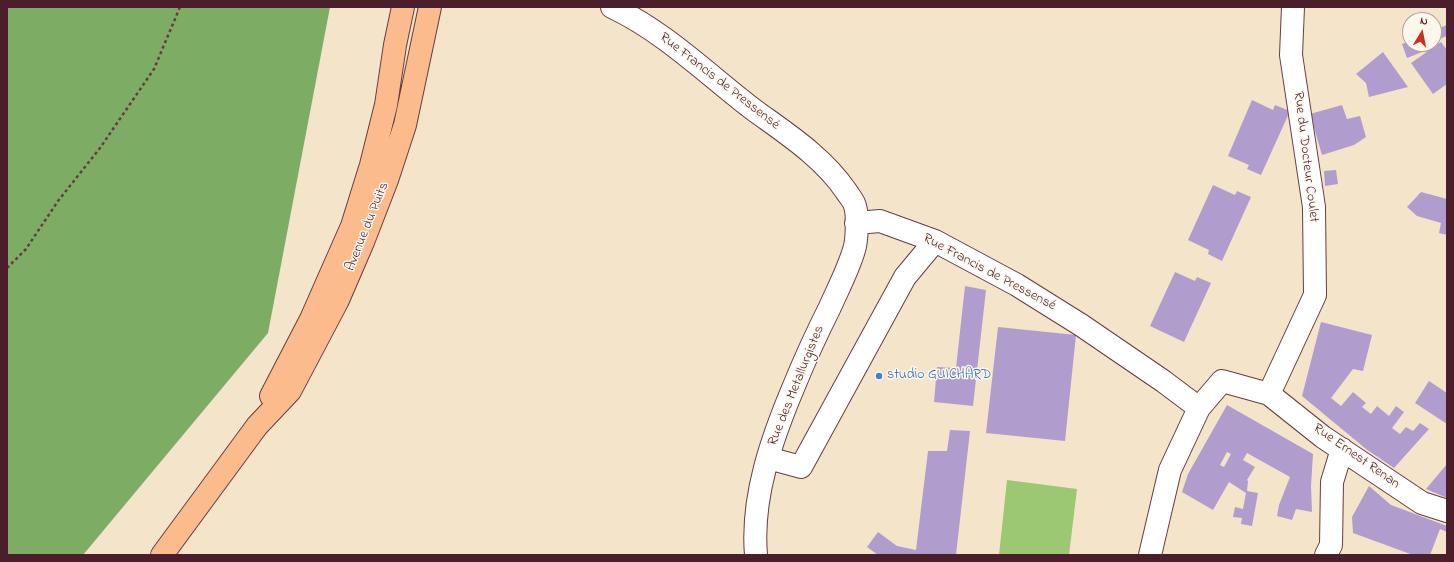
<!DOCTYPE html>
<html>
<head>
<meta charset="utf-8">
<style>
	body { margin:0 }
	#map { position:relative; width:1454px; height:562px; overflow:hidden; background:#f4e4ca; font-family:"Indie Flower",sans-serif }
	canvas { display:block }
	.frame { position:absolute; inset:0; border:8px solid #4a1f2b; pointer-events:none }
	.north { position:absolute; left:1402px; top:12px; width:40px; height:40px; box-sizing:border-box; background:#fbf7ec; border:1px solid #b4a19f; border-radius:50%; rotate:10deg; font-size:11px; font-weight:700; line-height:16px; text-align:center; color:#4a1f2b }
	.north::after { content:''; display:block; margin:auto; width:14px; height:18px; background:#c8321e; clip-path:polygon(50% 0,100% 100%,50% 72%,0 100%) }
</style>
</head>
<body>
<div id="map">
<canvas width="1454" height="562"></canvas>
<div class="frame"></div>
<div class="north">N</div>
</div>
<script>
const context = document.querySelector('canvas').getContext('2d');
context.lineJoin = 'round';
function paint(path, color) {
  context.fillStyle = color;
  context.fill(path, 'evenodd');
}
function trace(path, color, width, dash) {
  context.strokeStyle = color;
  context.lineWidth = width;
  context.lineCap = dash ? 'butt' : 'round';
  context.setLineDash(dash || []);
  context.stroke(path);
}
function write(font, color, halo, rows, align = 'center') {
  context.font = font + ' "Indie Flower",sans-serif';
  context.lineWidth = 3;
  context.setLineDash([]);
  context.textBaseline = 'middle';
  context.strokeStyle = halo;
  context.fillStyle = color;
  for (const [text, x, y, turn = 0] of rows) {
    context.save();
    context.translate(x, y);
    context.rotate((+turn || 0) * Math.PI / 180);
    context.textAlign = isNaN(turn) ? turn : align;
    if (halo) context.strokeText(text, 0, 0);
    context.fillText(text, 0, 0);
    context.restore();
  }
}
const green = new Path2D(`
	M1007 480 1077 489 1069 555H999Z`);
const forest = new Path2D(`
	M7 7H330L268 333 83 555H7Z`);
const building = new Path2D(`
	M1447 25V36L1434 41V30Z
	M1410 41V44H1428L1420 47 1422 52 1407 58 1402 44Z
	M1441 42 1447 50V84L1433 94 1411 63Z
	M1383 52 1408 87 1369 97 1366 83 1356 74Z
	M1252 100 1273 110 1275 105 1290 111 1261 175 1247 169 1249 165 1228 156Z
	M1342 105 1347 119 1360 116 1366 137 1354 145 1322 155 1310 114Z
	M1336 170 1338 184 1325 186 1324 171Z
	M1213 185 1235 195 1237 191 1251 197 1222 261 1208 254 1209 250 1188 240Z
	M1421 192 1447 199V235L1439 233 1441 223 1417 216 1407 207Z
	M1175 272 1195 281 1197 277 1211 283 1184 342 1150 326Z
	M965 286 986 290 973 406 934 402 937 367 956 368Z
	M1321 322 1372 335 1363 371 1353 369 1331 398 1341 406 1353 392 1366 403 1362 407 1371 414 1377 406 1389 416 1396 406 1404 412 1392 428 1400 434 1406 427 1413 431 1420 423 1429 429 1394 468 1366 449 1302 396Z
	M998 327 1076 335 1065 441 986 433Z
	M1429 381 1447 393V424L1415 403Z
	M1227 405 1313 454 1311 486 1312 512 1296 509 1292 520 1277 516 1279 505 1290 477 1247 453 1243 460 1255 467 1247 480 1248 481 1247 491 1258 493 1252 526 1241 524 1242 518 1233 517 1235 507 1243 509 1246 493 1229 482 1213 510 1182 492 1188 474ZM1227 452 1231 454 1224 467 1220 465Z
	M950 430 970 431 956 555H878L867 547 878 532 897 546 916 550 928 451H947Z
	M1447 464V498L1426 489Z
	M1369 486 1391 505 1447 526V532L1440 529 1430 555H1413L1353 533 1352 517Z`);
const path = new Path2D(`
	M7 268 26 249 58 201 100 148 154 69 180 7`);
const minor = new Path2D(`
	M612 7C665 32 708 75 754 110 787 134 823 157 846 191 849 196 854 201 855 206 858 215 857 241 854 250 848 270 838 289 830 307 817 333 805 359 794 386 772 438 751 497 756 555
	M856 223 880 221 935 241 1017 285 1081 325 1163 381 1199 408
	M1269 394 1315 295 1314 207 1291 55 1293 7
	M768 458 801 467 905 277 935 241
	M1150 555 1170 470 1199 408 1222 381 1269 394 1323 437 1422 503 1447 511
	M1326 555 1331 545 1332 482 1342 449`);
const major = new Path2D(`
	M271 396 311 319 352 226 371 165 386 105 395 45 403 7
	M162 555 257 426 290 391 338 300 363 242 387 180 405 125 430 7`);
const markers = [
	[879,376,4,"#3f7fe0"]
];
const streetNames = [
	["Rue Francis de Pressensé",719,82,38],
	["Rue du Docteur Coulet",1305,157,83],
	["Avenue du Puits",368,227,-68],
	["Rue Francis de Pressensé",989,273,28],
	["Rue des Metallurgistes",797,386,-68],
	["Rue Ernest Renan",1356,457,35]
];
const shopNames = [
	["studio GUICHARD",887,376]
];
paint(green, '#9cc773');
paint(forest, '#7dac65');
paint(building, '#b19dcd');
trace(minor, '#643d43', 24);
trace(major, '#643d43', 24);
trace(path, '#643d43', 2.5, [3, 3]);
trace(minor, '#fff', 22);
trace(major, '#fbbb8d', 22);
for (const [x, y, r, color] of markers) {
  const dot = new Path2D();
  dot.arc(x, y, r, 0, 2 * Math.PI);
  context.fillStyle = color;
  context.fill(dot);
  trace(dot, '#fbf7ec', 1.5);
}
write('14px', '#4a1f2b', '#fbf7ec', streetNames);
write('14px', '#366cbe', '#fbf7ec', shopNames, 'left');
</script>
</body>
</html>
